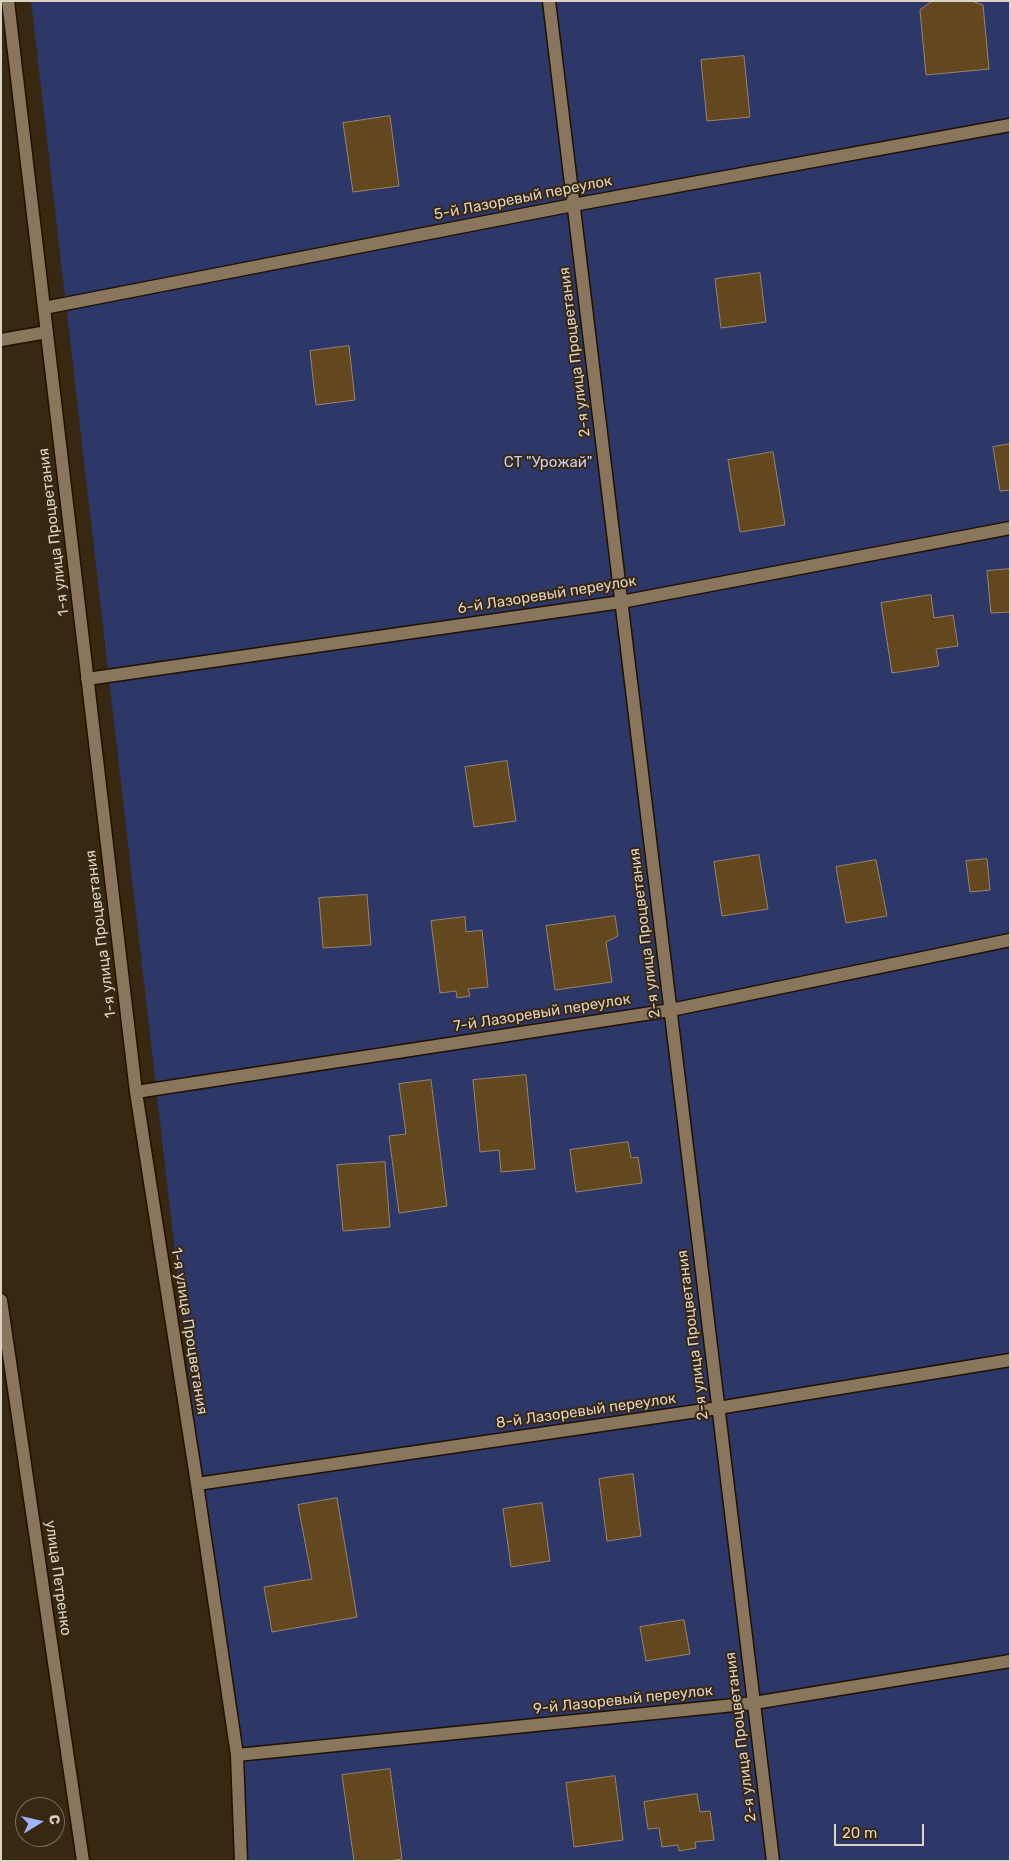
<!DOCTYPE html>
<html>
<head>
<meta charset="utf-8">
<style>
	body { margin:0 }
	#map { position:relative; width:1011px; height:1862px; overflow:hidden; background:#382811; font-family:Rubik,sans-serif }
	canvas { display:block }
	.frame { position:absolute; inset:0; border:2px solid #ddd3c5; pointer-events:none }
	.north { position:absolute; left:15px; top:1797px; width:50px; height:50px; box-sizing:border-box; background:#382811; border:1px solid #7a6c59; border-radius:50%; rotate:81deg; font-size:14px; font-weight:700; line-height:20px; text-align:center; color:#ddd3c5 }
	.north::after { content:''; display:block; margin:auto; width:18px; height:22px; background:#a0b3fd; clip-path:polygon(50% 0,100% 100%,50% 72%,0 100%) }
	.scale { position:absolute; left:834px; top:1824px; width:90px; height:22px; box-sizing:border-box; border:2px solid #ddd3c5; border-top:0; padding-left:6px; font-size:15px; line-height:18px; white-space:nowrap; color:#ddd3c5; -webkit-text-stroke:4px #382811; paint-order:stroke }
</style>
</head>
<body>
<div id="map">
<canvas width="1011" height="1862"></canvas>
<div class="frame"></div>
<div class="north">С</div>
<div class="scale">20 m</div>
</div>
<script>
const context = document.querySelector('canvas').getContext('2d');
context.lineJoin = 'round';
function paint(path, color) {
  context.fillStyle = color;
  context.fill(path, 'evenodd');
}
function trace(path, color, width, dash) {
  context.strokeStyle = color;
  context.lineWidth = width;
  context.lineCap = dash ? 'butt' : 'round';
  context.setLineDash(dash || []);
  context.stroke(path);
}
function write(font, color, halo, rows, align = 'center') {
  context.font = font + ' Rubik,sans-serif';
  context.lineWidth = 4;
  context.setLineDash([]);
  context.textBaseline = 'middle';
  context.strokeStyle = halo;
  context.fillStyle = color;
  for (const [text, x, y, turn = 0] of rows) {
    context.save();
    context.translate(x, y);
    context.rotate((+turn || 0) * Math.PI / 180);
    context.textAlign = isNaN(turn) ? turn : align;
    if (halo) context.strokeText(text, 0, 0);
    context.fillText(text, 0, 0);
    context.restore();
  }
}
const green = new Path2D(`
	M31 1H1010V1861H245Z`);
const building = new Path2D(`
	M933 1H971L983 5 989 69 926 75 920 10Z
	M744 56 750 117 707 121 701 60Z
	M390 116 399 186 353 192 343 123Z
	M760 273 766 322 721 328 715 279Z
	M349 346 355 400 316 405 310 351Z
	M1010 444V490L1000 491 993 447Z
	M773 452 785 525 740 532 728 460Z
	M1010 569V612L991 613 987 571Z
	M931 595 934 618 953 615 958 646 936 649 939 666 892 673 881 603Z
	M507 761 516 821 474 827 465 767Z
	M759 855 768 909 722 916 714 862Z
	M987 859 990 890 970 892 966 861Z
	M876 860 887 916 846 923 836 867Z
	M367 895 371 945 323 948 319 898Z
	M615 916 618 936 606 942 612 982 555 990 546 926Z
	M465 917 466 932 482 930 488 987 468 989 470 996 457 998 456 991 440 993 431 921Z
	M526 1075 535 1169 501 1172 499 1150 480 1152 473 1080Z
	M431 1080 447 1206 399 1213 389 1136 406 1134 399 1084Z
	M628 1142 631 1158 638 1157 642 1183 576 1192 570 1150Z
	M385 1162 390 1227 343 1231 337 1165Z
	M633 1474 641 1536 607 1541 599 1479Z
	M337 1498 357 1617 272 1632 264 1587 312 1579 298 1505Z
	M542 1503 550 1561 511 1567 503 1509Z
	M684 1620 690 1654 646 1661 640 1627Z
	M390 1769 402 1859 388 1861H354L342 1775Z
	M615 1776 623 1840 574 1847 566 1783Z
	M697 1794 700 1812 710 1811 714 1840 695 1842 696 1848 679 1851 678 1845 662 1847 659 1828 648 1829 644 1802Z`);
const minor = new Path2D(`
	M8 1 136 1092 197 1484 237 1755 241 1861
	M549 1 773 1861
	M44 308 573 205 1010 125
	M1 340 47 332
	M87 679 621 602 1010 528
	M136 1092 671 1010 1010 940
	M1 1300 83 1861
	M197 1484 718 1408 1010 1360
	M237 1755 754 1703 1010 1661`);
const streetNames = [
	["5-й Лазоревый переулок",523,198,-11],
	["2-я улица Процветания",575,352,-97],
	["1-я улица Процветания",54,532,-97],
	["6-й Лазоревый переулок",547,595,-9],
	["2-я улица Процветания",645,933,-97],
	["1-я улица Процветания",101,934,-97],
	["7-й Лазоревый переулок",542,1013,-9],
	["1-я улица Процветания",189,1331,81],
	["2-я улица Процветания",693,1335,-97],
	["8-й Лазоревый переулок",586,1411,-8],
	["улица Петренко",58,1578,82],
	["9-й Лазоревый переулок",623,1700,-6],
	["2-я улица Процветания",741,1737,-97]
];
const parkNames = [
	["СТ \"Урожай\"",548,463]
];
paint(green, '#2d3768');
paint(building, '#63471e');
trace(building, '#97846b', 1);
trace(minor, '#1f1000', 15);
trace(minor, '#89765d', 12);
write('15px', '#ddd3c5', '#382811', streetNames);
write('15px', '#c5d0f8', '#382811', parkNames);
</script>
</body>
</html>
